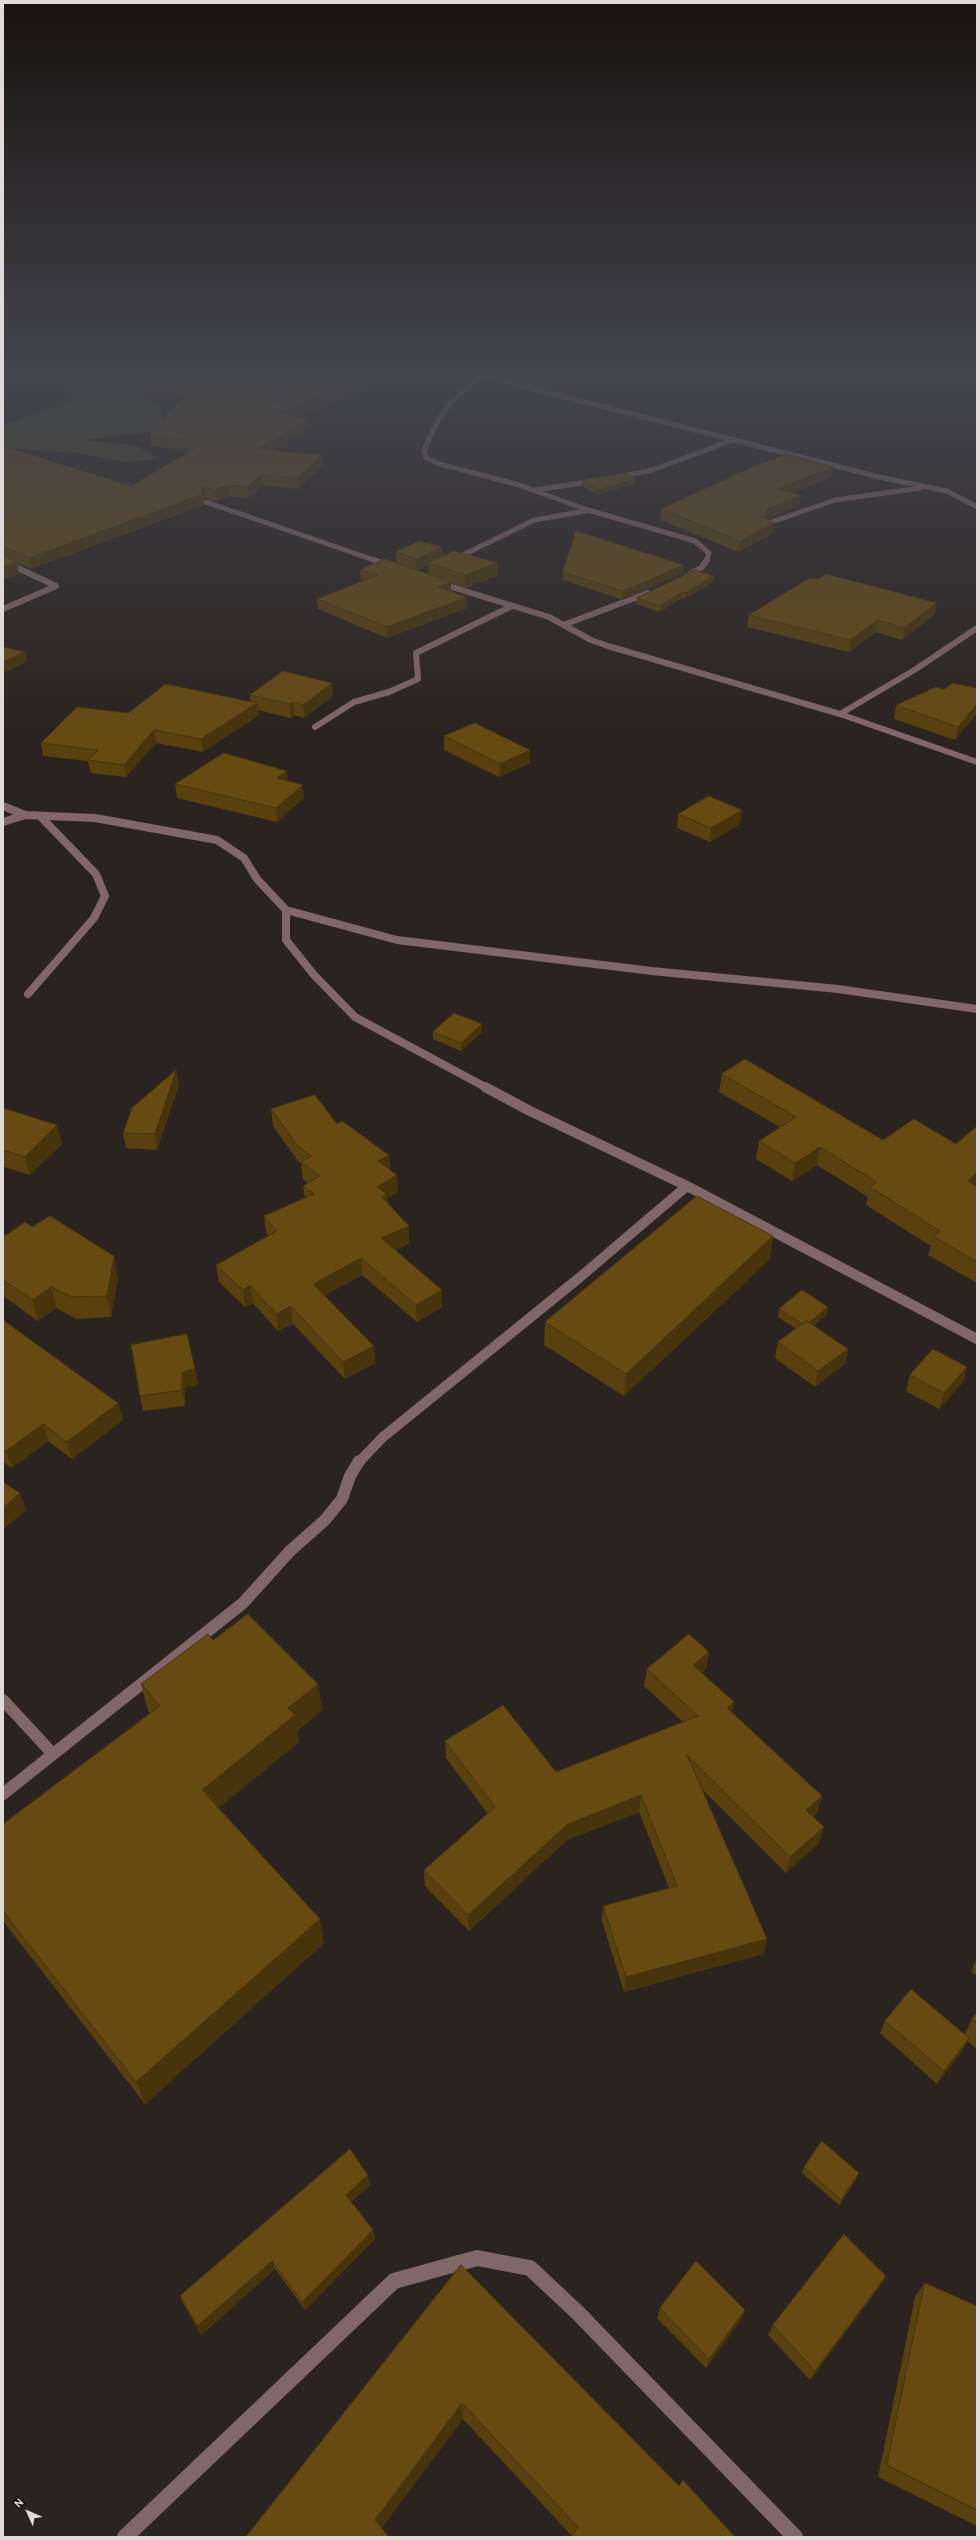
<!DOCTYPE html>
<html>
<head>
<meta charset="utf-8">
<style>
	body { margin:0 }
	#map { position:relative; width:980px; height:2540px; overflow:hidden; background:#2b231f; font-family:Overpass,sans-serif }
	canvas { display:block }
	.frame { position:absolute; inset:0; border:4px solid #e0dbd8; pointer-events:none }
	.north { position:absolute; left:8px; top:2492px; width:40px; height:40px; -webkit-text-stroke:3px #100d0b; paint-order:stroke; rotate:315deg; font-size:11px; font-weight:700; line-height:16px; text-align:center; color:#e0dbd8 }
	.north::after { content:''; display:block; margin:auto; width:14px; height:18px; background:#e0dbd8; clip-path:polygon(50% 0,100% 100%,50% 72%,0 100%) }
</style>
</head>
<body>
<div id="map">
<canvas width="980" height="2540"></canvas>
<div class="frame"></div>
<div class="north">N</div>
</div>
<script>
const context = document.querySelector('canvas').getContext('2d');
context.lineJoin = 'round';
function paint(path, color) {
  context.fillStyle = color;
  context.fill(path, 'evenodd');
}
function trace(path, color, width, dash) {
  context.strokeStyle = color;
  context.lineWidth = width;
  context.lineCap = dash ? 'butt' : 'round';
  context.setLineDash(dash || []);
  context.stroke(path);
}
const green = new Path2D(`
	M52 378H182L143 393 156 404 163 416 158 431 84 440 136 446 160 459 125 462 72 452 3 448V425L71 400 61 386Z`);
const minorFar5 = new Path2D(`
	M480 378C449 399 438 416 424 451L426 458 440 464 516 484 588 510 695 541 709 553 706 561
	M491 378 879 477 947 491 977 507
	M617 477 652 470 733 440
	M534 490 595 481
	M206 502 377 561
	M769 523 835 500 921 488
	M455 559 534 520 586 511`);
const minorFar4 = new Path2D(`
	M374 560 390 566
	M3 561 56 586
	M685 577 701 568 707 560
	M439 583 549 617 591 640 608 646 840 714 977 762
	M3 609 56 586
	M566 624 648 593
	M840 714 916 669 977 628
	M315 727 354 702 389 692 418 679 416 653 512 606`);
const minorFar3 = new Path2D(`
	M3 806 25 815
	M3 822 25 815 95 818 217 840 244 858 257 879 286 910 397 940 652 971 838 989 977 1009
	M286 910V940L314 975 355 1017 487 1088
	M28 994 94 918 105 896 96 874 40 816`);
const minorFar2 = new Path2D(`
	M485 1087 530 1111 687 1186 977 1339
	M359 1462 383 1437 579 1278 687 1186`);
const minorFar1 = new Path2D(`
	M3 1700 52 1753
	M3 1794 243 1603 290 1551 325 1520 342 1499 350 1476 359 1461`);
const minor = new Path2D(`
	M125 2537 394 2281 477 2258 530 2268 578 2313 795 2537`);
const wall = new Path2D(`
	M391 379 296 417 310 419 311 429 274 450 323 465 298 489 263 485 248 498 229 496 215 501 205 498 203 500 204 505 31 569 17 563 19 574 3 580V446L131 486 190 451 152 446 150 435 184 395H179L175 397 149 393 148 383Z
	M833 467 831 477 792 493 801 495 799 505 769 519 768 521 773 533 739 552 660 520 661 509Z
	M583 480 635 484 598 495 582 486Z
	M442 547V557L498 563V575L465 588 451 583V592L467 597V608L387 638 318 609 317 599 362 581H361L360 570 397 563 396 552ZM428 565 429 574 418 570Z
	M563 572 684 573 623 600 563 580Z
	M714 576 713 582 684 599 681 598 660 612 636 604 637 598Z
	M935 614 902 640 876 632 849 652 747 627 749 615Z
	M977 688 955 740 894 719 896 705 944 689Z
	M250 695 333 696 304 718 294 715 291 718 258 710 259 715 203 752 156 743 126 777 91 773 88 761 43 756 41 743 128 713 250 701Z
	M444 736 530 750V763L499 777 444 750Z
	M288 781 304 798 277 822 177 798 175 784Z
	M678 814 740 824 710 842 677 828Z
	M482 1024V1032L461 1051 433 1039V1032Z
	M176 1070 179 1085 157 1150 126 1148 123 1133Z
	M722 1074 883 1140 956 1144 977 1126V1283L928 1255 931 1246 866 1205 868 1197 817 1165 792 1181 756 1159 759 1141 780 1127 719 1092Z
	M3 1108 62 1144 30 1175 4 1167 3 1169Z
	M271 1109 337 1124 389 1155 390 1170 398 1192 387 1198V1203L409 1226V1244L394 1250 442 1290V1307L417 1322 362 1275 325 1295 375 1363 345 1379 293 1324 278 1331 253 1303 245 1307 219 1282 216 1265 269 1236 266 1233 264 1216 305 1198 303 1186 308 1183 303 1179 301 1163 299 1162 273 1126Z
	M32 1227 114 1256 118 1278 111 1317 77 1319 56 1308 38 1321 3 1296V1237Z
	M770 1259 624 1396 544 1345 545 1322Z
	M779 1309 827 1314 814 1325 848 1349 845 1364 815 1387 775 1358 778 1342 796 1329 778 1317Z
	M3 1320 118 1403 123 1420 72 1459 48 1441 12 1468 3 1462Z
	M967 1367 963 1382 939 1409 906 1391 910 1375Z
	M195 1369 198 1385 185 1387V1406L143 1411 140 1396Z
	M213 1640 318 1684 322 1710 297 1731 299 1742 218 1808 324 1943 145 2104 3 1921V1824L150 1713 148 1711 141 1684Z
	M709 1652 706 1669 702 1673 732 1712 822 1796 817 1813 813 1816 819 1843 786 1873 702 1789 767 1939 763 1954 624 1992 602 1921 603 1906 669 1888 639 1812 567 1840 469 1931 425 1886 424 1870 488 1814 446 1758 445 1741 556 1772 683 1722 644 1686 647 1669Z
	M977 1958V1976L971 1971Z
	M977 2013V2049L967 2041 962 2051 937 2084 880 2033 885 2021 964 2035 972 2019Z
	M804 2167 857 2178 839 2205 802 2173Z
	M370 2185 351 2202 373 2230 375 2239 305 2310 275 2269 201 2335 184 2305 180 2296Z
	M461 2265 679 2486 735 2537 572 2536 463 2419 381 2528 246 2537Z
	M886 2276 880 2286 810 2380 768 2335 773 2325Z
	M925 2283 977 2306V2526L878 2477 915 2297Z
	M660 2308 745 2310 741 2320 706 2368 657 2318Z`);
const shadedWall = new Path2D(`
	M305 378H325L277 404 276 394Z
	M366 378 391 379 278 424 277 413Z
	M178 385 179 395 175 397 174 387Z
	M310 419 311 429 258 460 257 449Z
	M322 455 323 465 298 489 297 478Z
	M833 467 831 477 775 500 777 489Z
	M262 474 263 485 248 498 247 487Z
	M635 479V484L598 495V490Z
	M228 485 229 496 215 501 214 490Z
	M204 487 205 498 203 500 204 505 31 569 29 558 201 490Z
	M801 495 799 505 769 519 768 526 774 523 773 533 739 552 740 541 762 517 767 510Z
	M442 547V559L428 563V565L417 571 416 559Z
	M17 562 19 574 3 580V567Z
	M498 563V575L465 588V575Z
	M684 565V573L623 600V591Z
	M714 576 713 582 684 599 685 593Z
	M451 582V593L438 587Z
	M682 592 681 598 660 612V606Z
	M467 597V608L387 638V627Z
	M937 603 935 614 902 640 904 628Z
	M878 620 876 632 849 652 850 640Z
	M25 652 27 662 3 673V662Z
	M332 683 333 696 304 718 303 705Z
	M293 702 294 715 291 718 290 704Z
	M257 703 259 715 203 752 201 739Z
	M977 704V714L955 740 958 727Z
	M154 730 156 743 126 777 124 765Z
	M530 750V763L499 777 500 764Z
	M287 771 288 785 277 778Z
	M303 785 304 798 277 822 276 808Z
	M742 810 740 824 710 842 711 828Z
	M482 1024V1032L461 1051V1043Z
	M176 1070 179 1085 157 1150 155 1134Z
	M57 1125 62 1144 30 1175 25 1157Z
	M820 1147 817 1165 792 1181 795 1163Z
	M389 1155 390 1172 378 1161Z
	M977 1172V1186L968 1181Z
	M397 1175 398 1192 387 1198 388 1211 377 1187Z
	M409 1226V1244L382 1256 381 1238Z
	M773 1236 770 1259 624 1396 626 1374Z
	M114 1256 118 1278 111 1317 107 1296Z
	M361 1258 362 1275 315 1301 313 1284Z
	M250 1285 253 1303 245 1307 243 1290Z
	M51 1287 56 1308 38 1321 33 1300Z
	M442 1290V1307L417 1322 416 1305Z
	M291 1306 293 1324 278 1331 276 1314Z
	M828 1307 827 1314 804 1334 805 1326Z
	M374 1346 375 1363 345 1379 343 1362Z
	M848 1349 845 1364 815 1387 818 1371Z
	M967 1367 963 1382 939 1409 944 1393Z
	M195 1369 198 1385 185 1387V1406L182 1390V1372Z
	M118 1403 123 1420 72 1459 67 1442Z
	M43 1424 48 1441 12 1468 6 1451Z
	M20 1493 26 1510 3 1530V1508Z
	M709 1652 706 1669 691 1683 693 1665Z
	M318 1684 322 1710 297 1731 299 1742 209 1816 202 1790 288 1708Z
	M734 1702 731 1719 727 1708Z
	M641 1795 639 1812 567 1840 469 1931 468 1915 568 1824Z
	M822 1796 817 1813 801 1826 806 1810Z
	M824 1827 819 1843 786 1873 790 1857Z
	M320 1919 324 1943 145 2104 136 2082Z
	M767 1939 763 1954 624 1992 626 1977Z
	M969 2038 962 2051 937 2084 944 2071Z
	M859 2173 857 2178 839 2205 841 2200Z
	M368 2175 370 2185 347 2205 346 2195Z
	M373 2230 375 2239 305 2310 302 2302Z
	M272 2261 275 2269 201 2335 197 2326Z
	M886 2276 880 2286 810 2380 815 2371Z
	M745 2310 741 2320 706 2368 709 2359Z
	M462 2403 463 2419 378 2533 375 2520Z`);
const building = new Path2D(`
	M162 378H305L276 394 178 385 174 387 148 383Z
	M322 378H366L277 413 310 419 257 449 322 455 297 478 262 474 247 487 228 485 214 490 204 487 201 490 203 494 29 558 3 546V446L131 486 204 443 150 435 186 394 277 402Z
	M787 454 833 467 777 489 801 495 767 510V514L762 517 769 518 766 520 774 523 740 541 661 509 750 468Z
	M626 473 635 479 598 490 583 480Z
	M576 531 684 565 623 591 563 572Z
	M419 541 442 547 416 559 396 552Z
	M454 551 498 563 465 575 428 563Z
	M3 555 17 562 3 567Z
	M385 559 451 582 438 587 467 597 387 627 317 599 378 575 360 570Z
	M695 570 714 576 685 593 682 592 660 606 637 598Z
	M826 574 937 603 904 628 878 620 850 640 749 615 809 578 818 579Z
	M3 647 25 652 3 662Z
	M283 671 332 683 303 705 293 702 290 704 250 695Z
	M953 683 977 688V704L958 727 896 705 936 687 944 689Z
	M166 684 257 703 201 739 154 730 124 765 88 760 98 750 41 743 77 707 128 713Z
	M475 723 530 750 500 764 444 736Z
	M224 753 287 771 277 778 303 785 276 808 175 784Z
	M709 796 742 810 711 828 678 814Z
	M454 1013 482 1024 461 1043 433 1032Z
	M745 1059 883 1140 914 1119 956 1144 977 1126V1172L968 1181 977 1186V1262L933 1236 940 1231 870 1187 877 1182 820 1147 795 1163 759 1141 796 1117 722 1074Z
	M176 1070 155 1134 123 1133 132 1108Z
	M315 1095 337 1124 342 1121 389 1155 378 1161 397 1175 377 1187 387 1194 382 1197 409 1226 381 1238 442 1290 416 1305 361 1258 313 1284 374 1346 343 1362 291 1306 276 1314 250 1285 243 1290 216 1265 277 1231 264 1216 314 1194 303 1186 320 1176 301 1162 311 1156 297 1145 271 1109Z
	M3 1108 57 1125 25 1157 3 1150Z
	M697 1196 773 1236 626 1374 545 1322Z
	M50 1216 114 1256 107 1296 72 1297 51 1287 33 1300 3 1280V1237L25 1222 32 1227Z
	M802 1290 828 1307 810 1322 807 1321 803 1324 779 1309Z
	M3 1320 118 1403 67 1442 43 1424 6 1451 3 1449Z
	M807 1321 848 1349 818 1371 778 1342Z
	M187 1334 195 1369 182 1372V1390L140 1396 131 1345Z
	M933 1349 967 1367 944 1393 910 1375Z
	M3 1482 20 1493 3 1508Z
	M248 1614 318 1684 288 1708 295 1715 202 1790 320 1919 136 2082 3 1911V1824L160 1706 141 1684 208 1634 213 1640Z
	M689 1634 709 1652 693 1665 734 1702 727 1708 822 1796 806 1810 824 1827 790 1857 687 1755 767 1939 626 1977 603 1906 677 1886 641 1795 568 1824 468 1915 424 1870 495 1807 445 1741 503 1705 556 1772 698 1716 647 1669Z
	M911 1989 969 2038 944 2071 885 2021Z
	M977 2013V2023L972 2019Z
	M822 2141 859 2173 841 2200 804 2167Z
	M350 2149 368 2175 346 2195 373 2230 302 2302 272 2261 197 2326 180 2296Z
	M844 2234 886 2276 815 2371 773 2325Z
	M696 2261 745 2310 709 2359 660 2308Z
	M461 2265 679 2486 683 2480 735 2537H571L578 2527 462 2403 375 2520 389 2537H246Z
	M925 2283 977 2306V2510L887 2465Z`);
paint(green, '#474a23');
trace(minorFar5, '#826769', 5);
trace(minorFar4, '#826769', 6);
trace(minorFar3, '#826769', 8);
trace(minorFar2, '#826769', 10);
trace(minorFar1, '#826769', 12);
trace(minor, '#826769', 16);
paint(wall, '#58400f');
paint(shadedWall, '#47340d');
paint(building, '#664a12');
trace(building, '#47340d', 1);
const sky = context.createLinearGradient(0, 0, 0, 734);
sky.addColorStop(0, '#181311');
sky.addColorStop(0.51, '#44454d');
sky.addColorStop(1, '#44454d00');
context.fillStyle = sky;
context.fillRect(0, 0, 980, 734);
</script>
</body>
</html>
